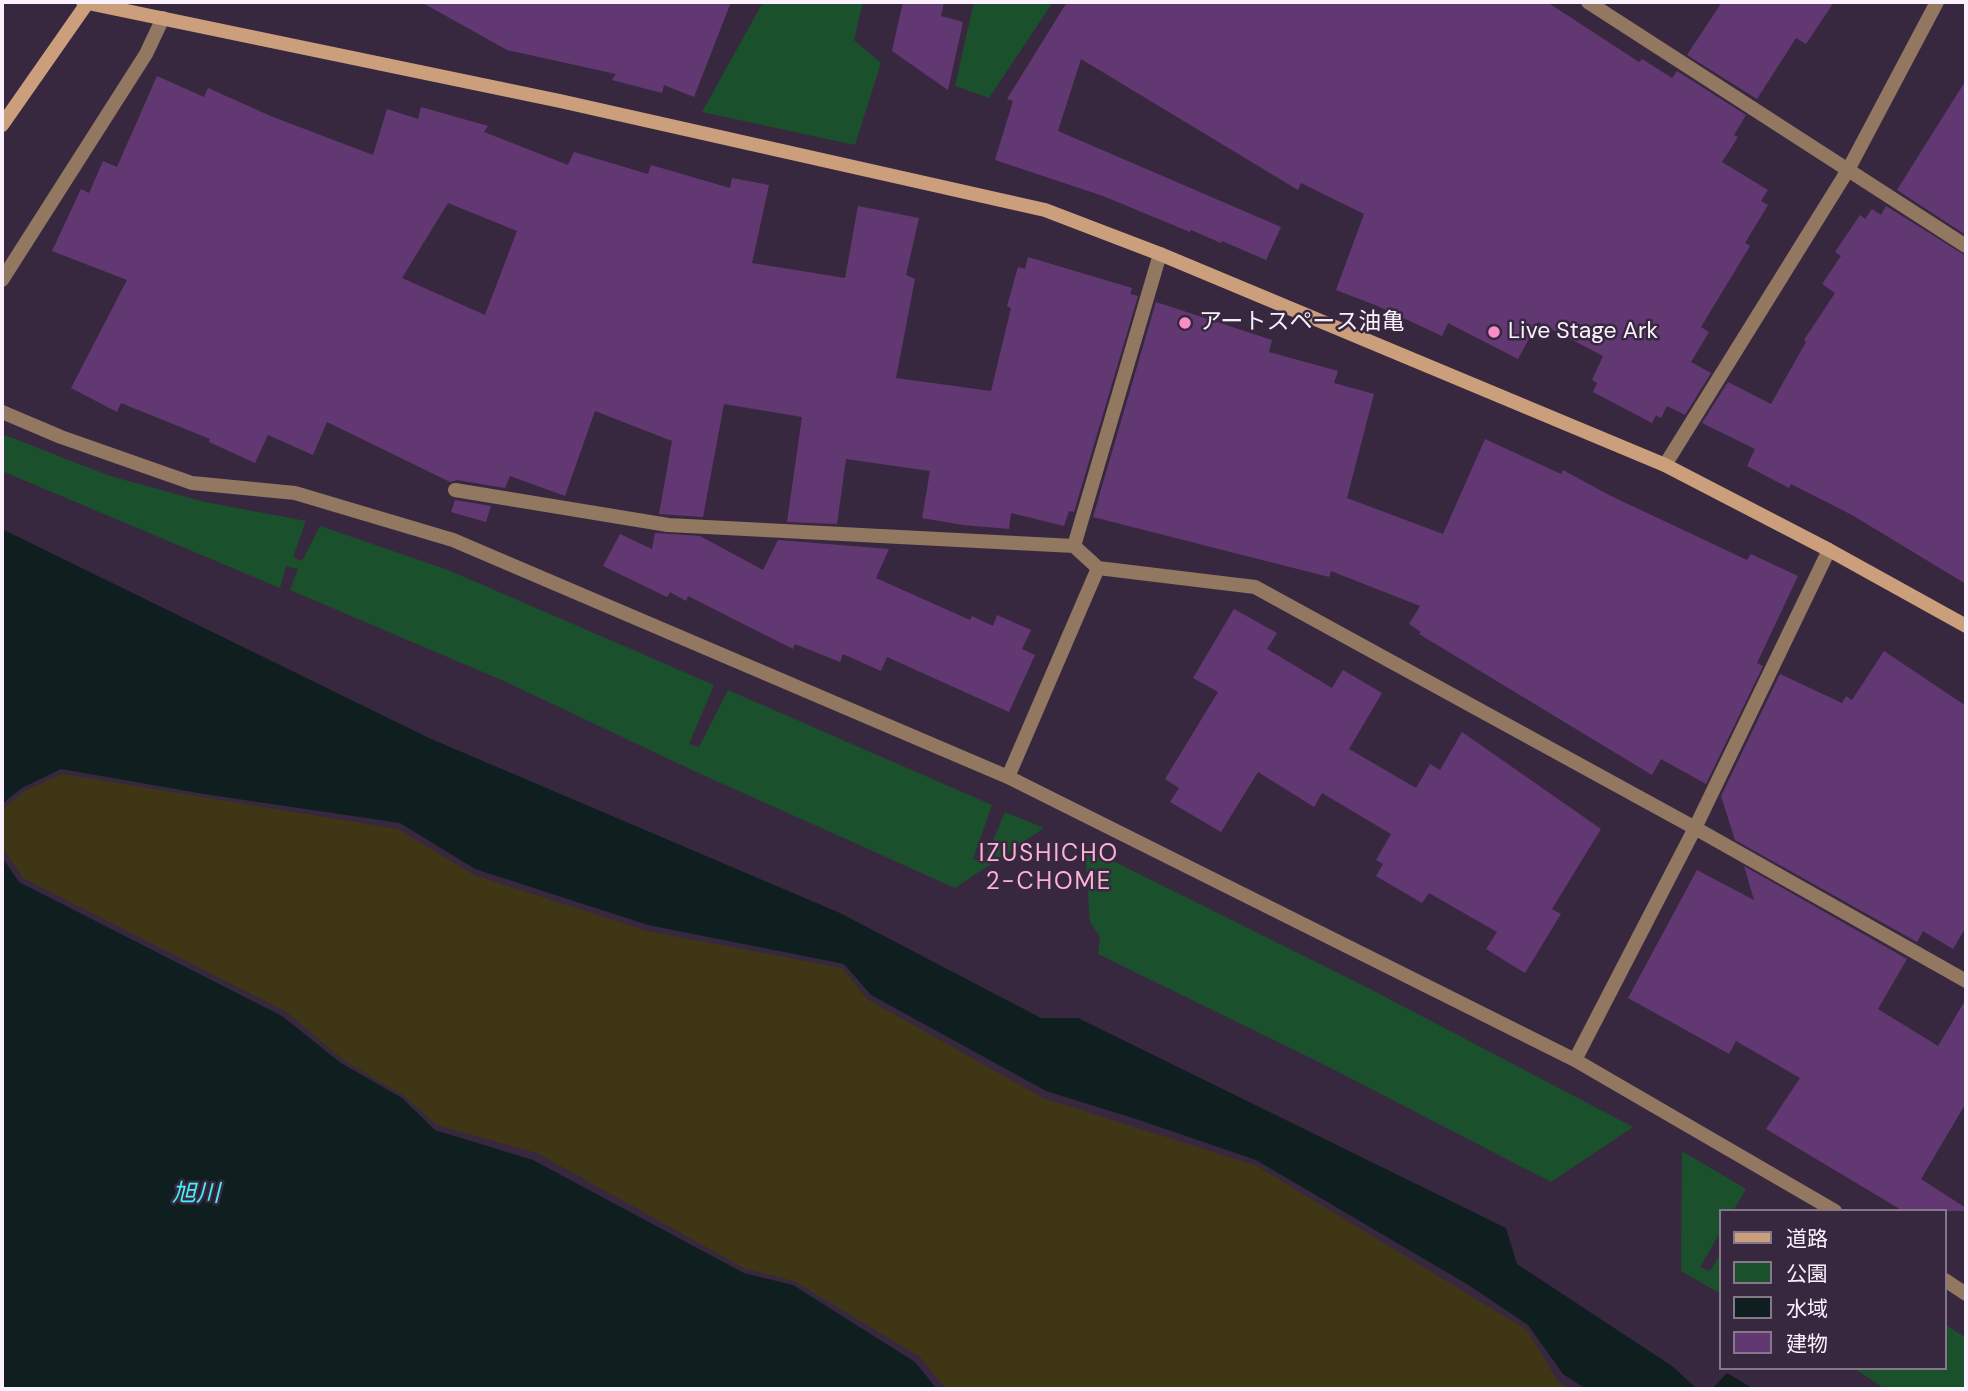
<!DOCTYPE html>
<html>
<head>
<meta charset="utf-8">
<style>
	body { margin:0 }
	#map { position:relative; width:1968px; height:1391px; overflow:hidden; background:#38283f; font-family:"DM Sans","Noto Sans JP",sans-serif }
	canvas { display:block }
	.frame { position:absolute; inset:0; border:4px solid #faf1fd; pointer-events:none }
	.legend { position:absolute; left:1719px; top:1209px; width:228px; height:161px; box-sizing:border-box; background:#38283f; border:2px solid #86788b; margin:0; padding:9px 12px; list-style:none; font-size:21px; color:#faf1fd }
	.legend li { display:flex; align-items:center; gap:14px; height:35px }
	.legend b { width:35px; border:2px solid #86788b }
</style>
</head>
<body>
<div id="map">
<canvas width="1968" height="1391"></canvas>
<div class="frame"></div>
<ul class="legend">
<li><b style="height:9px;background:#cb9f7b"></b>道路</li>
<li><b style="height:19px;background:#1b502d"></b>公園</li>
<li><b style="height:19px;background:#0f1f1f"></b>水域</li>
<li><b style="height:19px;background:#623873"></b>建物</li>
</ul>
</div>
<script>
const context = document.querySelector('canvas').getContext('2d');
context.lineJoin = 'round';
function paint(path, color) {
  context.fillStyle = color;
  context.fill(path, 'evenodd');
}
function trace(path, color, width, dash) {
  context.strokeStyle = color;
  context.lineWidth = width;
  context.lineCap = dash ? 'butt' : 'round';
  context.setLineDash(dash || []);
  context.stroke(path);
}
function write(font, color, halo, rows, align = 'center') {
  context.font = font + ' "DM Sans","Noto Sans JP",sans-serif';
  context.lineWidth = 5;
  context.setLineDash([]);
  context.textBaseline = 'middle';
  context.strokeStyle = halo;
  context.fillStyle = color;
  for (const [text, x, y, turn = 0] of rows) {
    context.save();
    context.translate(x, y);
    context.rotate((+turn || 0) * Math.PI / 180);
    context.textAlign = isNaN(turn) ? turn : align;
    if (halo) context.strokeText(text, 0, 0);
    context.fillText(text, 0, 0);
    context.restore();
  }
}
const green = new Path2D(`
	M763 2H863L854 40 881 63 855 145 702 112Z
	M974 2H1053L989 98 955 86Z
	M2 434 110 476 205 502 306 521 293 557 302 561 320 526 448 570 714 685 689 744 699 747 728 690 992 805 973 859 984 862 1005 812 1044 828 955 888 692 770 504 681 290 590 298 569 286 566 280 588 2 471Z
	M1085 847 1370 989 1633 1127 1551 1182 1325 1065 1098 954 1100 937 1090 922Z
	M1682 1151 1746 1189 1733 1211H1721V1231L1700 1267 1710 1271 1721 1253V1294L1681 1271Z
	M1945 1324 1966 1338V1389H1885L1854 1368H1945Z`);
const sand = new Path2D(`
	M62 774 398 829 474 875 647 931 842 968 867 999 1043 1098 1257 1166 1527 1330 1559 1383 1570 1389H946L919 1356 794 1281 744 1268 537 1153 437 1125 404 1096 345 1061 285 1011 23 878 2 847 3 809 25 791Z`);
const water = new Path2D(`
	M2 529 429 738 840 913 1041 1018H1078L1506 1228 1517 1264 1672 1366 1695 1387 1713 1388 1727 1373 1754 1389H1586L1563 1374 1528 1325 1470 1286 1256 1160 1139 1120 1046 1091 871 995 844 964 648 925 475 869 400 823 204 794 61 769 22 788 2 804Z
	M2 857 19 882 282 1016 341 1063 402 1098 435 1130 533 1160 744 1273 793 1285 915 1362 937 1389H2Z`);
const building = new Path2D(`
	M421 2H731L694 97 664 85 662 93 612 80 616 74 507 50Z
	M903 2H944L941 16 963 22 948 90 892 51Z
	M1067 2H1547L1639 62 1642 59 1672 78 1677 71 1746 115 1734 135 1738 137 1722 162 1768 190 1761 201 1768 205 1745 243 1750 246 1701 327 1709 332 1691 362 1711 373 1685 415 1667 406 1661 418 1656 415 1652 423 1593 392 1597 383 1592 380 1603 356 1538 322 1518 359 1448 323 1442 336 1375 305 1336 290 1364 214 1301 183 1298 190 1081 59 1058 131 1281 227 1266 260 1222 241 1221 243 1191 230 1190 232 1103 196 995 160 1013 101 1007 99Z
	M1722 2H1834L1806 44 1796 38 1757 99 1687 55Z
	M157 76 204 97 208 88 273 117 373 155 387 109 418 119 421 107 488 126 484 132 568 165 574 152 648 174 651 165 730 188 732 178 769 185 752 263 845 278 858 206 919 218 906 275 915 279 896 378 991 391 1011 308 1007 306 1018 267 1025 269 1028 257 1132 288 1130 294 1138 296 1074 512 1069 511 1064 526 1011 513 1009 529 963 525 922 518 930 471 846 459 837 524 787 522 802 417 724 404 703 517 659 514 672 441 595 411 565 496 510 476 505 488 457 480 450 482 327 422 313 455 268 435 255 463 209 442 210 439 121 403 117 412 71 388 127 280 52 251 81 189 89 193 103 161 117 167ZM448 203 517 231 485 315 402 278Z
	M1966 80V235L1897 190Z
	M1886 206 1966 256V584L1852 515 1791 484 1789 488 1747 466 1755 449 1702 423 1728 382 1771 404 1806 342 1804 340 1835 293 1822 284 1841 256 1835 252 1860 215 1865 219 1872 209 1881 215Z
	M1156 302 1272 340 1269 352 1338 371 1334 383 1374 394 1347 498 1443 534 1485 439 1561 474 1563 470 1611 496 1747 560 1751 554 1798 576 1757 663 1763 666 1706 784 1661 759 1652 775 1419 634 1421 632 1409 624 1420 606 1331 571 1329 577 1093 517Z
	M455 500 491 506 486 522 451 512Z
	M655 533 700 536 763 570 778 540 889 549 876 578 970 620 972 616 993 626 997 615 1031 630 1022 649 1035 655 1009 712 887 657 881 671 843 654 840 662 795 644 793 649 688 596 686 601 670 592 667 597 603 566 620 534 652 549Z
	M1234 609 1277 633 1267 649 1332 688 1343 670 1382 693 1349 749 1416 788 1430 764 1440 770 1462 732 1601 829 1552 909 1561 914 1525 973 1486 949 1497 932 1429 893 1422 903 1376 876 1383 864 1376 860 1391 834 1322 793 1314 807 1258 772 1221 832 1170 802 1179 788 1165 779 1218 692 1193 678Z
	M1884 651 1966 706V927L1953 949 1923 931 1917 942 1735 840 1721 796 1780 674 1842 703 1846 696 1852 700Z
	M1744 866 1907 959 1878 1009 1938 1046 1966 999V1103L1921 1179 1966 1208V1211H1903L1766 1129 1800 1078 1736 1041 1729 1054 1628 998 1697 870 1754 900Z`);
const lane = new Path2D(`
	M2 280 146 54 163 18`);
const street = new Path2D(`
	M1588 2 1966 246
	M2 412 61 437 192 483 295 493 453 540 1008 777 1575 1060 1835 1211
	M1665 465 1848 170 1937 2
	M455 490 668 525 1074 546 1098 568 1255 587 1695 828 1966 981
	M1074 546 1160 254
	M1008 777 1098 568
	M1575 1060 1695 828 1829 550
	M1945 1280 1966 1294`);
const secondary = new Path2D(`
	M83 2 560 101 1045 210 1160 254 1665 465 1829 550 1966 626
	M2 125 88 2`);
const markers = [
	[1185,323,7,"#fb8fc5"],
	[1494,332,7,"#fb8fc5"]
];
const poiNames = [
	["アートスペース油亀",1199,323],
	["Live Stage Ark",1508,332]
];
const neighbourhoodNames = [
	["IZUSHICHO",1049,855],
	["2-CHOME",1049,883]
];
const waterNames = [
	["旭川",196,1195]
];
paint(green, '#1b502d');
paint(sand, '#3f3616');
paint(water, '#0f1f1f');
paint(building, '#623873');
trace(lane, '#927761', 14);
trace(street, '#927761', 14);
trace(secondary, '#cb9f7b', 14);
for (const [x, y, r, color] of markers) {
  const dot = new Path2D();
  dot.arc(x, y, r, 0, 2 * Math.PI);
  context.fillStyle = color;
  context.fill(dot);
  trace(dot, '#38283f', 2.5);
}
write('23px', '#faf1fd', '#38283f', poiNames, 'left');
context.letterSpacing = '2px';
write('24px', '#feb1d6', '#38283f', neighbourhoodNames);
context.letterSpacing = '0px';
write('italic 24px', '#43f1f7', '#38283f', waterNames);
</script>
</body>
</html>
